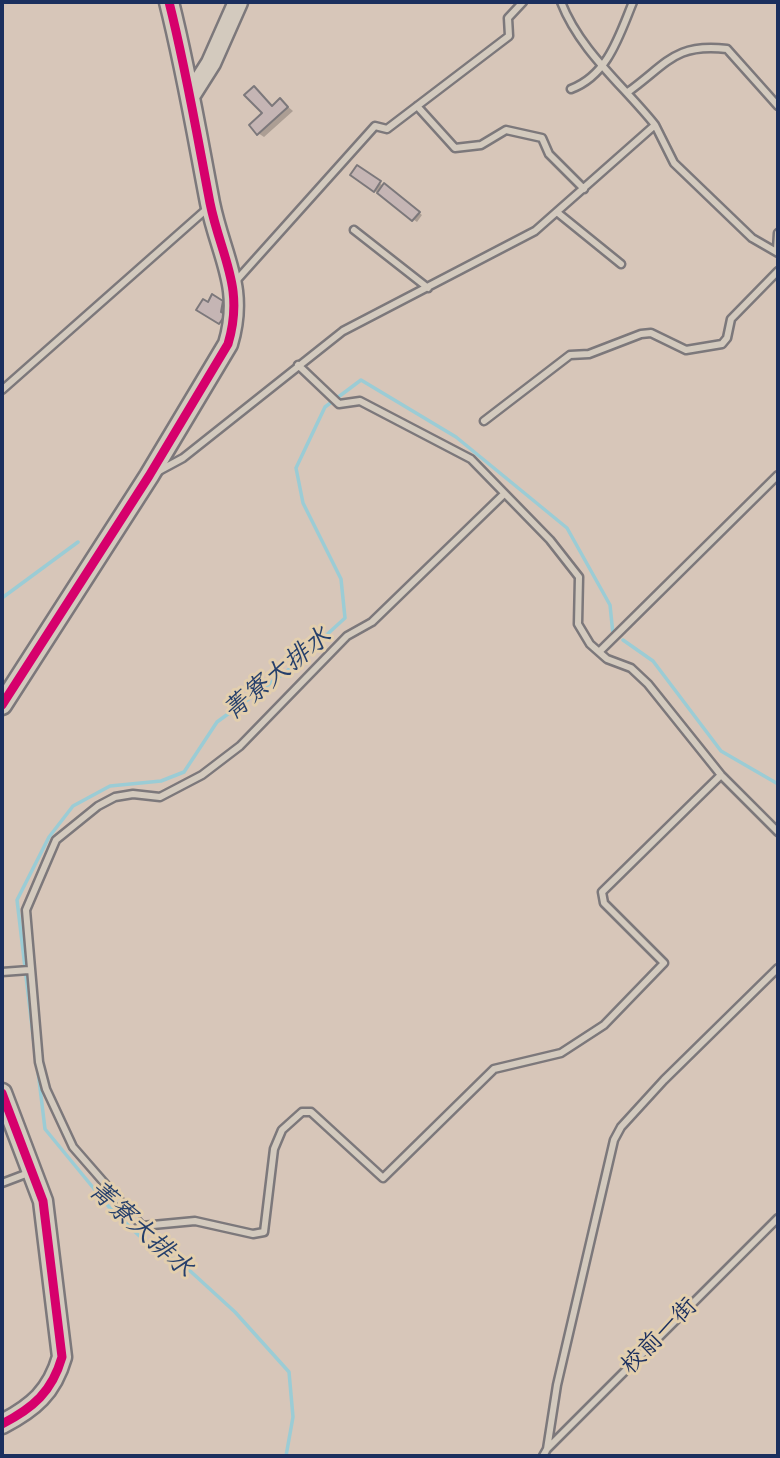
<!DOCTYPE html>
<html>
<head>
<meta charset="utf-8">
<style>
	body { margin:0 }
	#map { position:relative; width:780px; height:1458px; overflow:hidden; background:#d7c6b9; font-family:Delius,sans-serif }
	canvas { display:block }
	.frame { position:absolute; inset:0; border:4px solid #1b2f5e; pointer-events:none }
</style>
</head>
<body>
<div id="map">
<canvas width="780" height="1458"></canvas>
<div class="frame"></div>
</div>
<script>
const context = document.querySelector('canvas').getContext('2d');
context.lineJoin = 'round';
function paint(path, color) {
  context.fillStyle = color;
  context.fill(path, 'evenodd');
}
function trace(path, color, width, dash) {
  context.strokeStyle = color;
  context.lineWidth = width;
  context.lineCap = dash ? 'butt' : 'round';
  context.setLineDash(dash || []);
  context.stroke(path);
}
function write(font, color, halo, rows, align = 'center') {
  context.font = font + ' Delius,"LXGW WenKai TC",sans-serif';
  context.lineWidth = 6;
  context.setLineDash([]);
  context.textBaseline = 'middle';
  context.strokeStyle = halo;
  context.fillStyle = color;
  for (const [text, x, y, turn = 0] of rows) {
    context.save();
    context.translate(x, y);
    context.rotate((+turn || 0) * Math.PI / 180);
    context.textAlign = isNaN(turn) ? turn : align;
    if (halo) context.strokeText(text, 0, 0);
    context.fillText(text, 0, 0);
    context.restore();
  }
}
const shadow = new Path2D(`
	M254 88 274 107 280 100 293 111 264 137 258 133 264 113Z
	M358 167 422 215 417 222 353 175Z
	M213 297 226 305 228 318 224 325 199 309 209 304Z`);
const stream = new Path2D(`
	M2 598 78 542
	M623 640 653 661 721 751 778 784
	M35 1052 17 900 49 837 73 806 110 786 161 781 184 772 217 722 287 671 345 618 341 579 303 503 296 468 325 407 361 380 456 437 567 528 610 605 613 634
	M37 1063 45 1129 109 1207 150 1246 188 1269 235 1312 289 1372 293 1417 286 1456`);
const building = new Path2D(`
	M254 86 272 106 280 98 288 107 257 135 249 125 262 113 244 95Z
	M357 165 381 181 374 192 350 175Z
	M384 183 420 212 412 221 377 193Z
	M212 294 223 301 221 312 226 314 219 324 196 310 203 299 208 302Z`);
const lane = new Path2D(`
	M571 89C608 75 619 36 633 2
	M628 92C668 63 675 43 727 49L778 106
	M417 106 455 148 481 145 506 130 542 138 549 154 584 189
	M655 125 674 163 752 238 778 253
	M558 213 621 264
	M354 230 428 288
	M777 250 778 233
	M235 282 375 126 387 129 509 36 508 18 523 2
	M298 365 339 404 360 401 471 459 550 540 579 577 578 624 590 644 607 659 631 668 648 684 721 775 778 832
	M2 390 209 207
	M484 421 570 355 589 354 641 334 651 333 686 350 722 344 727 338 731 319 778 271
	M157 472 183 458 343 331 535 231 655 125C623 85 580 51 561 2
	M503 495 372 622 347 636 240 746 202 775 160 797 133 794 115 797 98 806 56 840 26 910 39 1062 46 1089 73 1147 142 1226 195 1221 253 1234 264 1232 274 1149 282 1130 302 1112H311L383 1178 494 1069 561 1053 604 1025 664 963 604 903 602 892 721 775
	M599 652 778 475
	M2 972 29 970
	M2 1183 31 1172
	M547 1449 557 1385 614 1140 621 1127 664 1080 778 968
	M543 1456 547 1449 778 1218`);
const secondary = new Path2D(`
	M192 93 211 63 238 2
	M2 705 149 476 228 344C245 287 221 257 210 203 197 135 186 69 169 2
	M2 1093 43 1201 62 1357C52 1392 33 1408 2 1424`);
const cycleway = new Path2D(`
	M2 705 149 476 228 344C245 287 221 257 210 203 197 135 186 69 169 2
	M2 1093 43 1201 62 1357C52 1392 33 1408 2 1424`);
const streetNames = [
	["校前一街",659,1336,-45]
];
const waterNames = [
	["菁寮大排水",277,674,-39],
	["菁寮大排水",141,1229,42]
];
paint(shadow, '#0003');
trace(stream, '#9bccd5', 3.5);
paint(building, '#c5b5b4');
trace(building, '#7c787b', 2);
trace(lane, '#7c787b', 11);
trace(secondary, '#7c787b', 23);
trace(lane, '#d3cabe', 6);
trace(secondary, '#d3cabe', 18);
trace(cycleway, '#d6006c', 9);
write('24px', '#1b2f5e', '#e3cfae', streetNames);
write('italic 26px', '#253f6b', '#e3cfae', waterNames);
</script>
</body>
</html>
